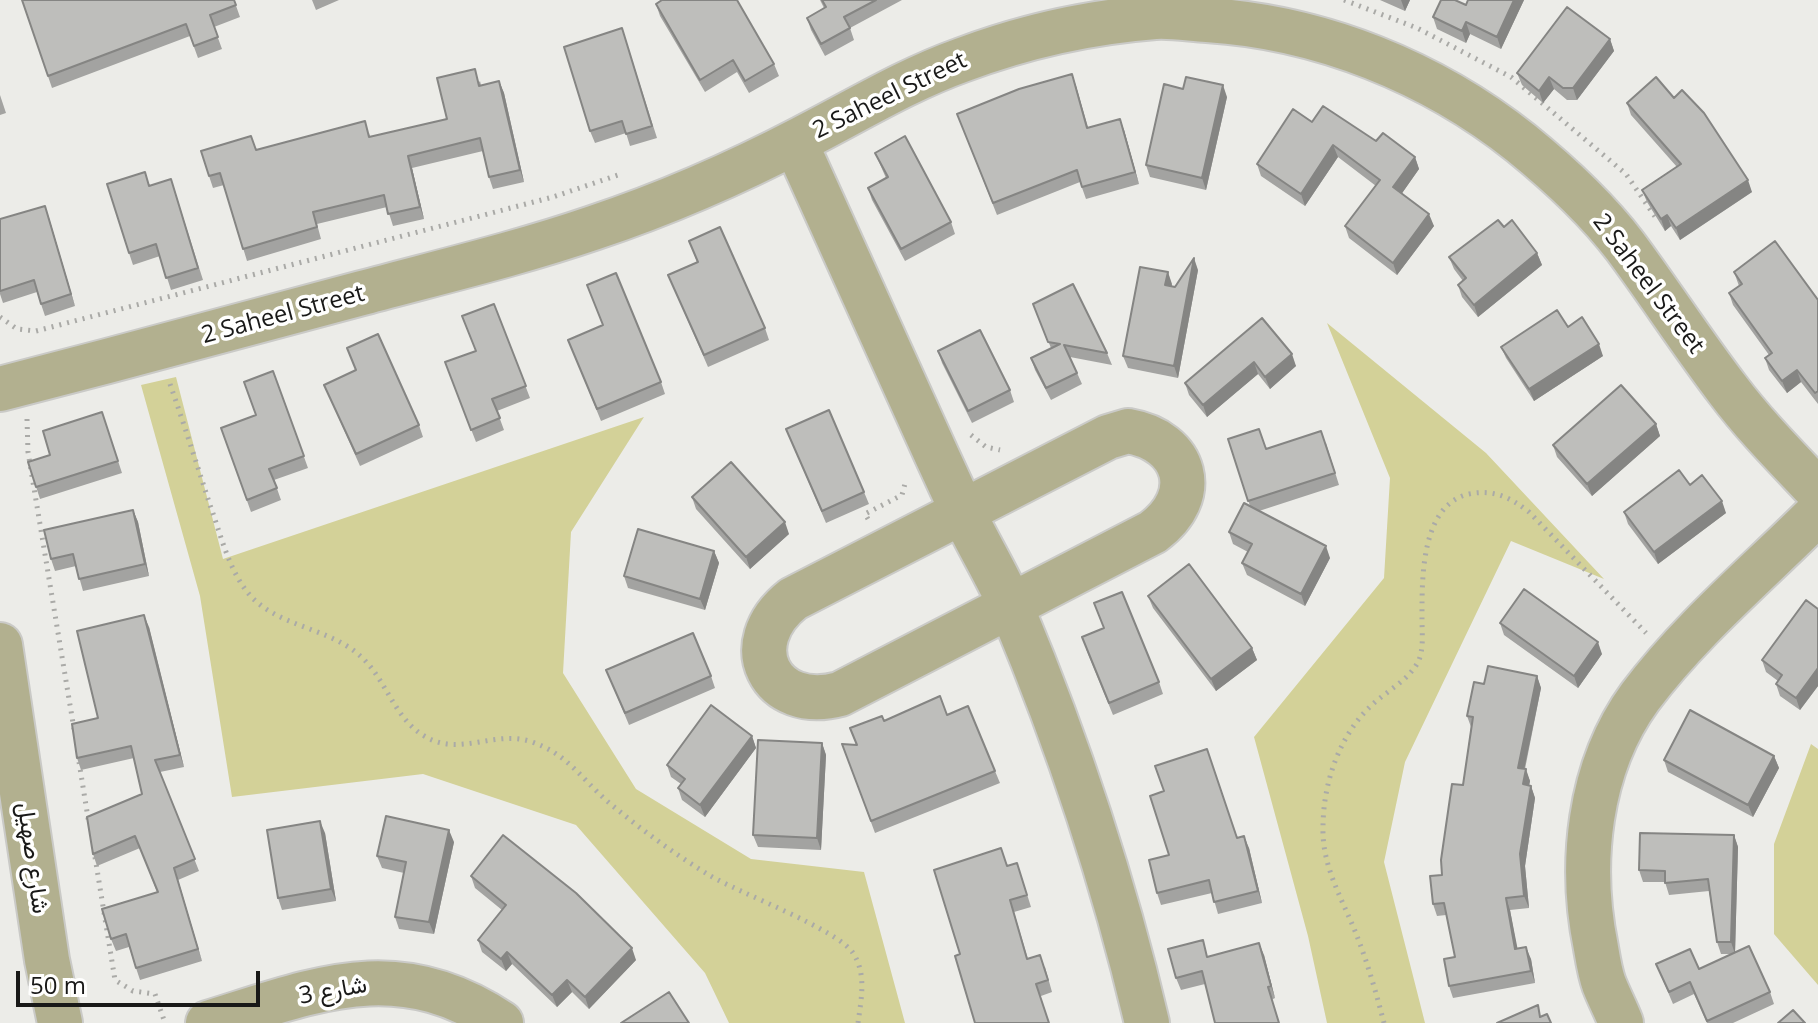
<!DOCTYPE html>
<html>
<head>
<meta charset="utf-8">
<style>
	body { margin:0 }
	#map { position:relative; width:1818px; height:1023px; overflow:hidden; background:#ecece8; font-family:"Open Sans",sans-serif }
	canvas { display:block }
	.scale { position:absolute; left:16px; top:971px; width:244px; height:36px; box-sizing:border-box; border:4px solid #191918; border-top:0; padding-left:10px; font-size:24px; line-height:28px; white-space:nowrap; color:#191918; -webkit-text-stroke:6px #fffffe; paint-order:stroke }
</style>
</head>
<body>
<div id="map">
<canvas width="1818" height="1023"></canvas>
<div class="scale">50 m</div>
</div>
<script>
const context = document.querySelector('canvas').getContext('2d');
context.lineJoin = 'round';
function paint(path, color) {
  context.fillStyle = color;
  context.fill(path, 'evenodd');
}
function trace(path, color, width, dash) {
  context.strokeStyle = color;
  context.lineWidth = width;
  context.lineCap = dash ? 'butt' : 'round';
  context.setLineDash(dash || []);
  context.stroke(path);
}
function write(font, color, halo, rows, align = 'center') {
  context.font = font + ' "Open Sans",Vazirmatn,sans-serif';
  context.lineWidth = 7;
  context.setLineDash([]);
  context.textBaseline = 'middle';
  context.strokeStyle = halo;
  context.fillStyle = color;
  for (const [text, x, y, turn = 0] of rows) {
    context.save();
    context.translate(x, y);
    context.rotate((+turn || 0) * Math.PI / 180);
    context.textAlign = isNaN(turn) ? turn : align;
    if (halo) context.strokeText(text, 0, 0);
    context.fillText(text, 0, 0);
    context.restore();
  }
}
const green = new Path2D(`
	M1327 323 1486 453 1604 579 1511 541 1405 762 1384 862 1425 1023H1327L1308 936 1254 737 1384 578 1390 478Z
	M176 377 223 559 644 417 571 532 563 673 636 789 751 859 864 872 905 1023H729L705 973 576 825 423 774 232 797 200 596 141 385Z
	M1811 744 1818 749V985L1774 934V844Z`);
const path = new Path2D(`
	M1344 0 1417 28 1511 77 1626 174 1658 221
	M0 317 17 329 36 331 553 197 618 175
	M170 384C184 424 197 465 210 505 221 535 228 568 248 593 275 626 326 627 358 654 387 678 393 719 426 737 460 757 496 729 532 742 567 754 580 777 607 801 639 828 673 853 709 875 739 893 837 929 853 953 867 974 861 1000 858 1023
	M27 419 28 452 74 729
	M971 435 986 447 1000 450
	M868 519 865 514 902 495 906 480
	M79 762 89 824
	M95 857 115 980 133 991 155 994 165 1023
	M1384 1023C1376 992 1367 961 1355 931 1341 897 1322 865 1323 828 1323 782 1340 733 1374 703 1389 690 1409 679 1418 662 1424 650 1422 633 1422 620 1422 581 1420 505 1469 494 1493 489 1510 497 1529 512L1646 633`);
const minor = new Path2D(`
	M795 142C850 263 904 385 960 506 976 541 997 574 1012 609 1068 743 1114 882 1147 1023
	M0 389C121 358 242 325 362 293 440 272 517 254 593 228 665 204 736 173 803 138 856 111 906 80 962 60 1023 37 1090 22 1155 17 1172 16 1190 19 1207 20 1320 27 1432 72 1521 143 1558 173 1596 208 1625 246 1660 293 1692 343 1728 390 1755 426 1787 458 1818 491
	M1128 431C1187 441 1202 496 1153 532L840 694C770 713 736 644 793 599L1108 437Z
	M0 645 47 960 60 1023
	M208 1023C315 990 397 953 501 1023
	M1621 1023C1616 1010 1609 997 1604 984 1600 973 1598 960 1596 948 1579 865 1588 768 1640 697 1691 629 1758 573 1818 513`);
const wall = new Path2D(`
	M22 0H234L240 17 214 27 222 49 198 58 190 36 52 88Z
	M312 0H339L316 10Z
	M820 0H902L850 28 854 40 825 56 811 30 807 18 824 8Z
	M1380 0H1410L1405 11Z
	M1468 0H1524L1501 49 1470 34 1466 43 1437 29 1433 17 1466 5Z
	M656 4 774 64 779 76 749 93 737 72 705 92 660 16Z
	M622 28 657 138 630 146 626 133 595 143 590 131Z
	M1610 39 1614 51 1577 100H1567L1554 89 1543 103 1522 85 1517 73Z
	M480 81 481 85 499 81 504 93 524 182 493 189 489 177 483 151 412 168 424 219 393 226 387 207 317 224 321 239 247 261 224 185 213 188 209 176 256 150 369 133 370 137 447 119Z
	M1076 86 1088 127 1124 130 1139 184 1086 199 1080 182 997 215 957 114Z
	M1183 89 1227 97 1206 190 1150 177 1146 165Z
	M0 95 6 113 0 115Z
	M1627 103 1752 192 1680 240 1671 226 1665 231 1647 202 1642 190 1677 167 1631 115Z
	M1312 122 1376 141 1415 157 1419 169 1402 193 1434 226 1397 275 1349 238 1345 226 1376 186 1338 157 1305 206 1261 176 1257 164Z
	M875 153 951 222 955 234 905 261 872 200 868 188 886 178Z
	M171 179 203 280 171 290 160 256 133 265 129 253 150 186Z
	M49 218 75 306 45 316 37 292 3 303 0 294V219Z
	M1504 227 1537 253 1542 265 1478 317 1462 297 1458 285 1463 281 1454 269 1449 257Z
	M689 241 765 328 769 340 708 367 668 275 697 262Z
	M1198 270 1178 378 1128 368 1123 356 1172 284V286L1175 287Z
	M1734 272 1818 300V404L1801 382 1787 393 1769 370 1765 358 1769 355 1733 305 1729 293 1739 286Z
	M587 285 661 382 665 394 601 421 568 340 603 325Z
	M494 304 530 398 497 411 504 430 476 442 445 362 476 351Z
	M1033 304 1107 353 1112 365 1070 357 1082 384 1051 400 1035 370 1031 358 1051 348Z
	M1262 318 1296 366 1270 389 1258 374 1207 417 1189 395 1185 383Z
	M1568 327 1603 356 1534 401 1506 358 1501 347Z
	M347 348 419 425 423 437 360 466 324 385 356 370Z
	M938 351 1010 390 1014 402 972 423 942 363Z
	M273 371 308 468 274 480 281 500 251 512 221 428 256 415Z
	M102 412 122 473 40 499 28 462 50 455Z
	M1656 424 1660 436 1592 496 1557 457 1553 445Z
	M786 429 864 492 869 504 826 523Z
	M1228 439 1266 449 1326 443 1339 485 1259 511 1330 558 1305 606 1247 575 1242 563 1248 552 1233 544 1229 532 1250 506Z
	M1690 485 1726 513 1658 564 1628 524 1624 512Z
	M692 497 789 534 750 569 696 509Z
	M133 510 138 522 149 576 83 591 76 566 55 571 51 559Z
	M714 551 719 563 705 610 628 588 624 576Z
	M1148 596 1252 648 1257 660 1216 691 1153 608Z
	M1818 609V686L1800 710 1780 696 1776 684 1778 681 1766 672 1762 660Z
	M1500 623 1602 654 1578 688 1504 635Z
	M149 627 184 767 160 772 199 871 178 880 202 961 140 980 129 947 116 951 111 939 157 892 140 848 97 866 93 854 142 794 134 758 81 770 77 758Z
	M1086 649 1159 682 1163 694 1113 715Z
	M606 670 711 676 715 688 629 725Z
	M1537 676 1541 688 1525 769 1530 781 1529 785 1531 786 1535 798 1525 866 1529 908 1510 910 1517 949 1531 959 1535 983 1453 998 1449 986 1455 957 1446 915 1437 916 1433 904 1442 875 1463 785 1471 727 1467 716 1484 684Z
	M947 715 995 771 1000 783 875 833 842 744 856 745 884 721Z
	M752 736 756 748 705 817 682 800 678 788 681 784 671 777 667 765Z
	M822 743 826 755 821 850 758 847 753 835Z
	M1774 756 1779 768 1753 817 1668 772 1664 760Z
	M325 833 336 901 282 910 278 898Z
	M1734 835 1738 847 1735 952 1770 992 1774 1004 1733 1023H1707L1694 994 1673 1004 1656 964 1699 969 1732 954H1721L1717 942 1709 891 1669 895 1665 882H1643L1639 870Z
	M1237 838 1249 848 1262 903 1218 914 1212 893 1161 905 1157 893Z
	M454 842 434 934 399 929 395 917 404 873 382 868 377 856Z
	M1008 866 1021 875 1031 907 1014 912 1028 959 1045 967 1052 992 1041 996 960 954Z
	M471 876 636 960 589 1009 572 992 557 1007 512 964 506 971 482 952 478 940 502 910 475 888Z
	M1264 955 1275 998 1273 999 1205 984 1181 990 1176 978 1209 957Z`);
const shadedWall = new Path2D(`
	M1401 0H1410L1405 11Z
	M1514 0H1524L1501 49 1497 37Z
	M1466 22 1470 34 1466 43 1462 31Z
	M1610 39 1614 51 1577 100 1573 88Z
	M1072 74 1076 86 1091 140 1087 128Z
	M1549 77 1554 89 1543 103 1539 91Z
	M499 81 504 93 524 182 520 170Z
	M1223 85 1227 97 1206 190 1202 178Z
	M1120 119 1124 130 1139 184 1135 172Z
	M1333 145 1338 157 1305 206 1301 194Z
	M408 156 412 168 424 219 420 207Z
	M1415 157 1419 169 1398 199 1393 187Z
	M1748 180 1752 192 1680 240 1676 228Z
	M45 206 49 218 75 306 71 294Z
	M1429 214 1434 226 1397 275 1393 263Z
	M1667 215 1671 226 1665 231 1661 219Z
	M1537 253 1542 265 1478 317 1474 305Z
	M1194 258 1198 270 1178 378 1174 366Z
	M1168 272 1172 284 1169 297 1165 285Z
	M1599 344 1603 356 1534 401 1529 389Z
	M1292 354 1296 366 1270 389 1265 377Z
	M1254 362 1258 374 1207 417 1203 405Z
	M1797 370 1801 382 1787 393 1782 381Z
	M1656 424 1660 436 1592 496 1587 484Z
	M1722 501 1726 513 1658 564 1654 552Z
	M133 510 138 522 149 576 145 564Z
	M785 522 789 534 750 569 746 557Z
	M1326 546 1330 558 1305 606 1301 594Z
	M714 551 719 563 705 610 700 599Z
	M144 615 149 627 184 767 180 755Z
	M1598 642 1602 654 1578 688 1574 676Z
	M1252 648 1257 660 1216 691 1211 679Z
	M1818 668V686L1800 710 1796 698Z
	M1537 676 1541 688 1522 780 1518 768Z
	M752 736 756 748 705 817 700 805Z
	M822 743 826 755 821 850 817 838Z
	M1774 756 1779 768 1753 817 1748 805Z
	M1526 769 1530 781 1527 796 1523 784Z
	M1531 786 1535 798 1525 866 1529 908 1524 896 1520 854Z
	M320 821 325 833 336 901 331 889Z
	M449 830 454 842 434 934 429 922Z
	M1734 835 1738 847 1735 954 1731 942Z
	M1244 836 1249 848 1262 903 1258 891Z
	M174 868 178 880 202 961 198 949Z
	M1506 898 1510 910 1520 961 1515 949Z
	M1259 943 1264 955 1275 998 1271 986Z
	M1526 947 1531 959 1535 983 1531 971Z
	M632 948 636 960 589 1009 585 997Z
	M507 952 512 964 506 971 501 959Z
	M567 980 572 992 557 1007 552 995Z`);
const building = new Path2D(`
	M22 0H234L236 5 210 15 218 37 194 46 186 24 48 76Z
	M662 0H737L774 64 745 81 733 60 700 80 656 4Z
	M822 0H876L844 17 850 28 821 44 807 18 826 7Z
	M1441 0H1455L1466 5 1468 0H1514L1497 37 1466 22 1462 31 1433 17Z
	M1567 7 1610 39 1573 88H1563L1549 77 1539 91 1517 73Z
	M622 28 652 126 626 134 622 121 590 131 564 47Z
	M475 69 479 86 499 81 520 170 489 177 480 138 408 156 420 207 388 214 384 195 313 212 317 227 243 249 220 173 209 176 201 151 251 136 256 150 365 121 369 137 447 119 437 78Z
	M1072 74 1087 128 1120 119 1135 172 1082 187 1077 170 993 203 957 114 1019 89Z
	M1186 77 1223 85 1202 178 1146 165 1164 84 1183 89Z
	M1656 77 1674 98 1682 90 1704 113 1748 180 1676 228 1667 215 1661 219 1642 190 1681 164 1627 103Z
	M1323 106 1376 141 1383 133 1415 157 1393 187 1429 214 1393 263 1345 226 1380 180 1333 145 1301 194 1257 164 1293 109 1312 122Z
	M905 136 951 222 901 249 868 188 888 177 875 153Z
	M145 172 149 186 171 179 198 268 166 278 156 244 129 253 107 184Z
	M45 206 71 294 41 304 34 280 0 291V219Z
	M1498 220 1504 227 1512 220 1537 253 1474 305 1458 285 1466 278 1449 257Z
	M720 227 765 328 704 355 668 275 698 262 689 241Z
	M1775 241 1818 300V391L1815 393 1797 370 1782 381 1765 358 1772 353 1729 293 1742 284 1734 272Z
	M1194 258 1174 366 1123 356 1140 267 1168 272 1165 285 1175 287Z
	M616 273 661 382 597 409 568 340 603 325 587 285Z
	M1073 284 1107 353 1064 345 1077 373 1046 388 1031 358 1060 344 1048 342 1033 304Z
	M494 304 526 386 492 399 500 418 471 430 445 362 476 351 462 316Z
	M1557 310 1568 327 1582 317 1599 344 1529 389 1501 347Z
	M1262 318 1292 354 1265 377 1254 362 1203 405 1185 383Z
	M980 330 1010 390 968 411 938 351Z
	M378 334 419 425 356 454 324 385 356 370 347 348Z
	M273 371 304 456 269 469 277 488 247 500 221 428 256 415 244 382Z
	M1621 385 1656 424 1587 484 1553 445Z
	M829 410 864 492 822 511 786 429Z
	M102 412 118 461 36 487 28 462 50 455 43 431Z
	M1259 429 1266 449 1321 431 1335 473 1248 501 1228 439Z
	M731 462 785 522 746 557 692 497Z
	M1679 470 1690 485 1702 475 1722 501 1654 552 1624 512Z
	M1244 503 1326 546 1301 594 1242 563 1252 544 1229 532Z
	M133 510 145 564 79 579 73 554 51 559 44 530Z
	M638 529 714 551 700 599 624 576Z
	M1189 564 1252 648 1211 679 1148 596Z
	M1524 589 1598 642 1574 676 1500 623Z
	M1122 592 1159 682 1109 703 1082 637 1104 628 1094 603Z
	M1806 600 1818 609V668L1796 698 1776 684 1782 675 1762 660Z
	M144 615 180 755 155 760 195 859 174 868 198 949 136 968 126 934 111 939 102 909 158 892 135 836 93 854 87 817 142 794 131 746 77 758 72 724 98 718 77 631Z
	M693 633 711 676 625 713 606 670Z
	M1488 666 1537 676 1518 768 1526 769 1523 784 1531 786 1520 854 1524 896 1506 898 1515 949 1526 947 1531 971 1449 986 1444 959 1455 957 1444 903 1433 904 1430 876 1442 875 1441 860 1452 784 1463 785 1473 717 1467 716 1474 682 1484 684Z
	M940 696 947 715 968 706 995 771 871 821 842 744 857 745 850 728 882 716 884 721Z
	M711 705 752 736 700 805 678 788 685 779 667 765Z
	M1690 710 1774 756 1748 805 1664 760Z
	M758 740 822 743 817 838 753 835Z
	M1207 749 1237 838 1244 836 1258 891 1214 902 1209 880 1157 893 1149 860 1169 855 1150 796 1164 791 1155 766Z
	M386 816 449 830 429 922 395 917 406 862 377 856Z
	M320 821 331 889 278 898 267 830Z
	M1640 833 1734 835 1731 942H1717L1708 879 1665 883V871L1639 870Z
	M503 835 576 893 632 948 585 997 567 980 552 995 507 952 501 959 478 940 506 905 471 876Z
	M1001 848 1007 866 1017 863 1027 895 1010 900 1027 959 1040 955 1048 980 1036 984 1049 1023H975L955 956 960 954 934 870Z
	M1203 940 1207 957 1259 943 1271 986 1268 987 1279 1023H1215L1202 971 1176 978 1168 949Z
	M1749 946 1770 992 1707 1021 1690 982 1669 992 1656 964 1690 949 1699 969Z
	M669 992 689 1023H621Z
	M1538 1005 1540 1017 1547 1014 1551 1023H1497Z
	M1793 1010 1805 1023H1778Z`);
const streetNames = [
	["2 Saheel Street",890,96,-26],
	["2 Saheel Street",1648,284,53],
	["2 Saheel Street",283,315,-15],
	["شارع صهيل",32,858,82],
	["3 شارع",333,991,-10]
];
paint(green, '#d3d198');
trace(minor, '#cacac7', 48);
trace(path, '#aaaaa7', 5, [2, 6]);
trace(minor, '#b2b08f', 44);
paint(wall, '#a3a3a1');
paint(shadedWall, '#858583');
paint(building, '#bebebb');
trace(building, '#858583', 2);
write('24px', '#191918', '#fffffe', streetNames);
</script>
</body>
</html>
